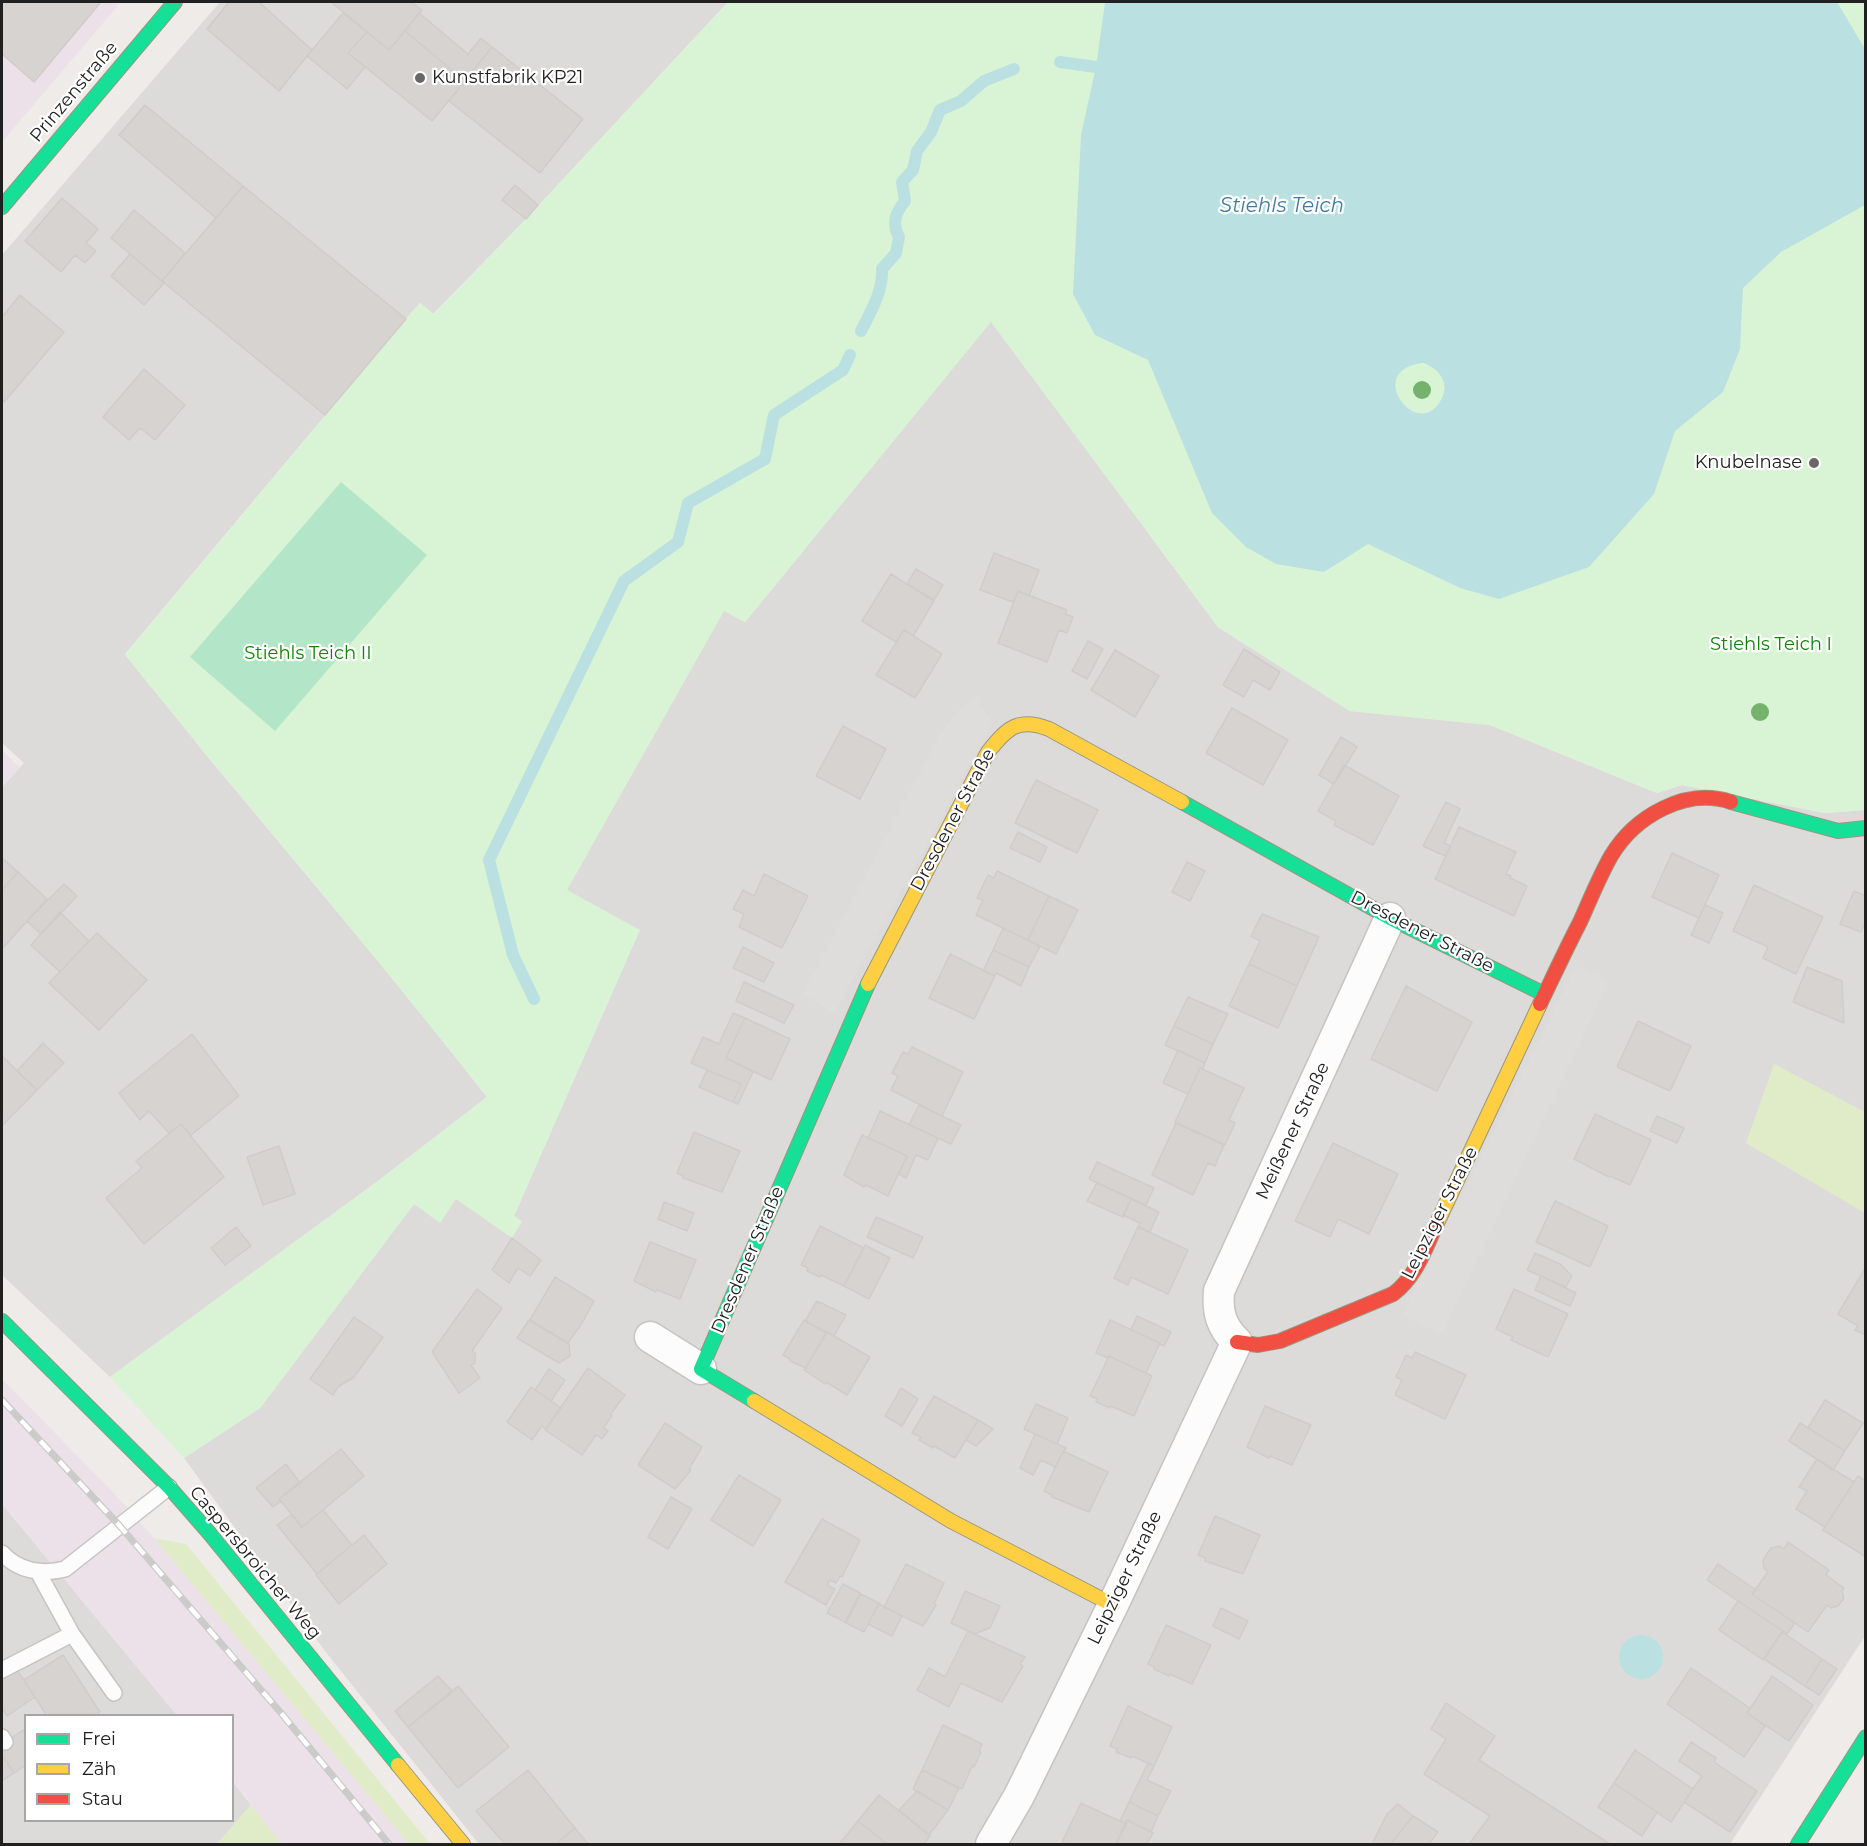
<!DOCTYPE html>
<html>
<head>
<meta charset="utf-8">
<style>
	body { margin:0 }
	#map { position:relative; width:1867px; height:1846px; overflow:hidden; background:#eeebe9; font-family:Montserrat,sans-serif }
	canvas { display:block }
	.frame { position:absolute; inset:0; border:3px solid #202020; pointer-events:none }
	.legend { position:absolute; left:24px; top:1714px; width:210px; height:108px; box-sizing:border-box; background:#fff; border:2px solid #a6a6a6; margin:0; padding:8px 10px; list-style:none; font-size:18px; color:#202020 }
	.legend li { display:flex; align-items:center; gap:12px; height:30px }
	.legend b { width:30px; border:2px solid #a6a6a6 }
</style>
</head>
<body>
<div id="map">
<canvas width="1867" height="1846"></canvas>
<div class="frame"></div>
<ul class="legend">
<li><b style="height:8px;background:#16e098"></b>Frei</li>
<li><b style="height:8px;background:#ffcf43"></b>Zäh</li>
<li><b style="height:8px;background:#f24e42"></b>Stau</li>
</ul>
</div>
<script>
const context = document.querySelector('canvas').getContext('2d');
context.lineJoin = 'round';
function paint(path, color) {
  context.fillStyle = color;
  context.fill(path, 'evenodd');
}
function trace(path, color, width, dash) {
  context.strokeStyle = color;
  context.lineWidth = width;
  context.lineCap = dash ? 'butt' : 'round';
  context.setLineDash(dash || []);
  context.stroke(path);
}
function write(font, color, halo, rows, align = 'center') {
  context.font = font + ' Montserrat,sans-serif';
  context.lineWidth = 4.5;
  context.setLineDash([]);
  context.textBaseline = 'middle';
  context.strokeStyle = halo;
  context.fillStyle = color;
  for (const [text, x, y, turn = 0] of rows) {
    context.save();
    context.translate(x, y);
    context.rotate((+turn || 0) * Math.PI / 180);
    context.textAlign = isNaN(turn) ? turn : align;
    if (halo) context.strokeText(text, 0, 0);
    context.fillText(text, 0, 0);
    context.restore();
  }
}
const residential = new Path2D(`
	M220 2H728L526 219 433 314 420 303 406 319 125 654 207 756 396 982 487 1097 378 1181 110 1377 2 1275V787L24 763 2 743V255Z
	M991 321 1218 627 1350 711 1490 725 1657 793 1682 785 1825 813 1865 810V1636L1730 1844H479L325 1651 184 1458 260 1408 414 1204 456 1199 522 1222 514 1216 639 930 566 890 724 610 745 622Z
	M2 1504 177 1715 26 1716V1820H232L233 1782 251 1805 217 1844H2Z`);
const industrial = new Path2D(`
	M2 2H121L2 142Z
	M2 750 20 768 2 787Z
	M2 1379 111 1490 154 1538 409 1844H282L233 1782 232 1716 177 1715 2 1504Z`);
const grass = new Path2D(`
	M1774 1064 1865 1112V1213L1746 1143Z
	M154 1538 186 1544 430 1844H409Z
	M251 1805 282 1844H217Z`);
const park = new Path2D(`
	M728 2H1865V810L1825 813 1682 785 1657 793 1490 725 1350 711 1218 627 991 322 745 622 724 611 567 890 640 930 514 1216 522 1222 512 1238 456 1199 440 1223 414 1204 260 1408 184 1458 110 1377 378 1181 487 1097C369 947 245 803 125 655L406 319 420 303 434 314 526 219Z`);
const pitch = new Path2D(`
	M341 482 427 555 275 731 190 657Z`);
const parking = new Path2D(`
	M975 698 993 723 834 1013 803 994 941 733 958 710Z
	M1576 966 1609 981 1442 1334 1402 1315Z`);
const water = new Path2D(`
	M1105 2H1837L1865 49V205L1781 252 1743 288 1740 349 1723 392 1675 431 1654 494 1589 567 1499 599 1460 588 1368 544 1324 572 1276 564 1246 547 1212 513 1148 360 1095 335 1073 294 1081 135 1096 67ZM1423 363C1438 368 1450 382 1442 398 1420 445 1361 370 1423 363Z
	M1619 1657a22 22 0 1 1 44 0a22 22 0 1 1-44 0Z`);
const stream = new Path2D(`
	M1060 62 1096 67
	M861 331C871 311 883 292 882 269L896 253 899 237C891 223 896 212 905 201L902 182 913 170 917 151 931 132 940 110 961 101 984 81 1014 69
	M534 999 513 955 489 860 624 581 678 542 688 503 765 459 774 415 843 370 850 355`);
const building = new Path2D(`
	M2 2H101L34 82 2 54Z
	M229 2H259L312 50 279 91 207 29Z
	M331 2H411L422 10 389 50Z
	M343 13 367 32 348 53 365 67 347 89 307 56Z
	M419 13 468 54 481 38 492 47 465 81 405 31Z
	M405 31 465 81 432 121 348 53 367 32 389 50Z
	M492 47 583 119 540 173 449 101Z
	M145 105 243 186 216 218 119 135Z
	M515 185 538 205 526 219 502 200Z
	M243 186 406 319 325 415 162 281Z
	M62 198 98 229 86 243 96 251 85 263 75 255 61 272 25 241Z
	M134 210 185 253 162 281 111 238Z
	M130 254 164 283 144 305 111 276Z
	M20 295 64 332 4 402 2 400V317Z
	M144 369 185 405 155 440 140 428 129 440 103 417Z
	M994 553 1039 570 1029 596 1018 591 1013 602 980 590Z
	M916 569 943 585 934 600 907 584Z
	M891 574 934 601 913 636 904 630 896 642 862 621Z
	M1018 591 1067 610 1065 614 1073 617 1067 633 1059 630 1047 662 998 643Z
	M904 630 942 654 915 698 876 675Z
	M1088 641 1103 649 1087 679 1072 671Z
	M1244 649 1280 672 1270 690 1253 680 1244 697 1223 685Z
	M1115 650 1159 676 1135 717 1091 690Z
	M1232 708 1288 740 1263 785 1206 753Z
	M843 726 886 749 860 799 816 776Z
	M1341 737 1357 747 1334 784 1319 775Z
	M1344 765 1399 796 1373 845 1334 825 1336 821 1318 811Z
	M1036 780 1098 810 1077 853 1015 823Z
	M1446 802 1460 809 1444 843 1451 846 1445 856 1423 846Z
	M1459 827 1516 852 1506 874 1511 876 1510 878 1527 886 1514 916 1435 879Z
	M1018 832 1047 847 1040 862 1010 848Z
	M1672 853 1719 875 1699 918 1652 897Z
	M2 858 18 872 2 890Z
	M1187 862 1205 871 1190 901 1172 892Z
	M997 871 1049 896 1028 940 976 915 983 900 977 898 988 875 994 878Z
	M18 872 47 899 2 949V890Z
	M764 874 808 896 782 948 739 927 744 914 733 909 743 890 754 896Z
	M64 884 77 896 41 934 27 921Z
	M1754 885 1823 917 1796 974 1763 958 1768 947 1733 931Z
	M1854 891 1866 896V921L1861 932 1840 924Z
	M1049 896 1078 910 1056 954 1028 940Z
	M1705 905 1723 913 1709 943 1691 935Z
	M60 912 89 941 60 972 31 945Z
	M1262 914 1319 937 1297 986 1249 964 1260 941 1251 936Z
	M1003 928 1040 946 1029 967 993 950Z
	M97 933 147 980 99 1030 49 983Z
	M743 947 774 963 764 982 733 968Z
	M993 950 1029 967 1021 986 996 973 995 976 983 971Z
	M950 954 995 976 974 1019 929 998Z
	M1249 964 1297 986 1278 1028 1229 1006Z
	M1807 967 1842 981 1844 1023 1793 1002Z
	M744 982 794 1005 784 1023 736 1001Z
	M1406 986 1472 1022 1437 1091 1371 1059Z
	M1188 997 1228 1014 1213 1044 1174 1026Z
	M733 1013 745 1018 726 1058 753 1072 738 1104 733 1102 741 1084 691 1063 703 1037 719 1044Z
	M745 1018 790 1039 771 1080 726 1058Z
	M1638 1021 1691 1046 1670 1091 1617 1067Z
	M1174 1026 1213 1044 1205 1063 1165 1045Z
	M192 1034 239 1096 191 1135 181 1124 169 1133 149 1111 140 1120 119 1093Z
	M43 1043 64 1063 37 1090 17 1071Z
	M912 1047 963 1072 942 1116 891 1090 898 1076 892 1073 903 1052 908 1054Z
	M1178 1050 1205 1063 1203 1069 1200 1068 1188 1094 1163 1083Z
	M2 1056 37 1090 3 1125 2 1123Z
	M1200 1068 1244 1088 1229 1120 1235 1123 1225 1145 1175 1122Z
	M707 1070 741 1084 733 1102 699 1087Z
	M919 1105 961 1125 951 1144 909 1125Z
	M880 1111 938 1138 928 1160 916 1155 906 1178 899 1174 907 1156 868 1138Z
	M1595 1114 1651 1140 1630 1185 1610 1176 1609 1177 1574 1159Z
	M1657 1116 1684 1128 1677 1143 1650 1131Z
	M1176 1123 1224 1145 1215 1166 1208 1163 1193 1195 1152 1175Z
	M181 1124 224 1177 144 1244 106 1198 142 1168 136 1161Z
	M694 1132 740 1151 722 1192 683 1178V1176L677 1173Z
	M862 1135 907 1156 888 1196 866 1185 864 1187 844 1175Z
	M1333 1143 1398 1174 1369 1234 1338 1219 1330 1237 1295 1221Z
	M279 1146 295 1194 263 1205 247 1157Z
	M1097 1162 1154 1188 1146 1205 1089 1179Z
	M1097 1183 1131 1199 1123 1217 1087 1201Z
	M1131 1199 1159 1212 1150 1232 1138 1227 1140 1223 1123 1215Z
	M1555 1201 1608 1226 1590 1267 1536 1242Z
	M664 1202 694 1213 687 1231 658 1219Z
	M876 1217 923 1237 913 1258 867 1237Z
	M820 1226 864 1248 844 1286 821 1275 820 1277 807 1271 808 1268 801 1265Z
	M236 1227 251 1246 225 1265 211 1248Z
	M1138 1227 1188 1250 1168 1294 1131 1277 1128 1285 1114 1278Z
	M512 1238 541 1260 530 1276 518 1268 509 1283 492 1270Z
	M650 1242 696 1260 680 1299 657 1290 656 1292 634 1281Z
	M865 1245 890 1258 869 1299 844 1286Z
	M1535 1253 1560 1264 1572 1276 1566 1287 1527 1270Z
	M1866 1267V1335L1855 1330 1858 1326 1838 1314Z
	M1541 1276 1576 1293 1570 1306 1535 1290Z
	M555 1277 594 1301 582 1323 568 1343 530 1320Z
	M477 1289 502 1308 472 1351 475 1353V1363L471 1365 480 1378 459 1393 432 1352Z
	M1514 1289 1568 1314 1548 1357 1511 1340 1513 1337 1496 1329Z
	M817 1301 846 1315 834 1336 805 1321Z
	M1137 1316 1171 1332 1164 1346 1159 1344 1160 1343 1131 1330Z
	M354 1317 383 1337 354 1377 338 1387 333 1395 310 1379Z
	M529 1320 569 1344 570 1356 559 1363 517 1338Z
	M804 1320 826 1333 806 1368 790 1361V1359L783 1355Z
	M1110 1320 1160 1343 1146 1373 1109 1356 1108 1358 1096 1353Z
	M827 1332 870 1357 847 1395 826 1382 825 1384 804 1370Z
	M1415 1352 1466 1375 1445 1419 1395 1395 1402 1380 1396 1377 1406 1355 1412 1358Z
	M1109 1356 1152 1376 1134 1416 1111 1406 1110 1408 1096 1402 1097 1399 1090 1396Z
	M588 1368 625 1395 610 1415 612 1416 603 1428 608 1431 602 1439 596 1435 582 1455 545 1430Z
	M549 1369 565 1380 551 1401 535 1390Z
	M531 1387 561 1408 546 1429 542 1426 532 1440 507 1422Z
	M901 1388 918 1399 902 1426 885 1416Z
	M934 1396 978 1420 955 1458 934 1446 933 1448 919 1440 921 1437 912 1433Z
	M1825 1400 1863 1423 1845 1451 1808 1428Z
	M1036 1404 1068 1418 1057 1444 1024 1429Z
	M1265 1406 1311 1425 1292 1465 1270 1456 1269 1458 1247 1447Z
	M978 1420 993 1429 976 1446 966 1440Z
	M665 1423 702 1447 689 1469 691 1470 675 1489 638 1465Z
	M1800 1423 1845 1451 1833 1470 1789 1441Z
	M1035 1434 1066 1448 1055 1467 1041 1460 1033 1475 1020 1468Z
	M341 1449 364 1476 302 1527 279 1499Z
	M1063 1451 1108 1472 1089 1512 1052 1497V1495L1044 1491Z
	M1817 1459 1854 1482 1825 1527 1796 1509 1807 1491 1799 1487Z
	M286 1464 300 1483 279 1499 281 1501 273 1507 256 1488Z
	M739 1475 781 1500 753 1546 711 1520Z
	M1858 1476 1866 1481V1557L1823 1530Z
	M671 1497 692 1509 668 1549 648 1537Z
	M323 1510 352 1545 317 1574 277 1525 292 1514 302 1527Z
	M1215 1516 1260 1535 1243 1574 1205 1561V1558L1198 1555Z
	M822 1519 860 1540 842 1577 840 1576 836 1583 830 1580 827 1585 835 1589 826 1605 785 1582Z
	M364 1535 387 1564 339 1604 316 1575Z
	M1788 1542 1829 1570 1826 1575 1844 1588 1842 1591 1844 1598 1838 1606 1831 1608 1827 1605 1808 1632 1752 1594 1768 1572 1764 1568 1763 1560 1771 1548 1780 1546 1784 1549Z
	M906 1564 944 1583 934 1604 936 1605 923 1626 884 1607Z
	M1718 1564 1756 1590 1752 1594 1795 1623 1787 1634 1707 1580Z
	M843 1584 860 1593 845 1622 827 1613Z
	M965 1591 1000 1606 990 1628 974 1634 951 1623Z
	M861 1594 879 1603 864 1632 846 1623Z
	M1738 1601 1783 1631 1763 1660 1719 1630Z
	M879 1604 902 1616 892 1636 868 1624Z
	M1221 1608 1248 1621 1239 1639 1213 1626Z
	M1166 1625 1211 1645 1192 1684 1170 1674 1169 1676 1154 1669V1667L1148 1664Z
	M968 1631 1025 1657 1020 1664 1023 1666 1002 1702 961 1683 949 1707 917 1690 929 1668 945 1677Z
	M1782 1632 1822 1659 1805 1686 1764 1659Z
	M63 1655 100 1712 94 1716H47L24 1680Z
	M1822 1659 1837 1669 1819 1695 1805 1686Z
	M13 1664 35 1697 7 1716 2 1708V1671Z
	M1691 1668 1750 1708 1747 1713 1765 1726 1744 1757 1667 1704Z
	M438 1676 452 1691 450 1694 408 1727 395 1711Z
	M1772 1676 1813 1705 1789 1741 1747 1713Z
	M458 1686 509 1747 458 1788 408 1727Z
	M1446 1703 1495 1736 1479 1760 1610 1844H1469L1490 1816 1424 1774 1446 1739 1431 1729Z
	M1128 1706 1172 1727 1154 1766 1132 1756 1131 1758 1116 1752 1117 1749 1110 1746Z
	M943 1725 982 1744 979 1751 981 1752 974 1767 972 1766 962 1789 922 1770Z
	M23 1730 26 1733V1765L14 1773 2 1755V1745Z
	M1691 1742 1716 1758 1714 1762 1757 1791 1730 1832 1684 1802 1702 1776 1679 1761Z
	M1635 1750 1693 1789 1671 1822 1614 1783Z
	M2 1755 14 1773 2 1781Z
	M1148 1763 1154 1766 1147 1780 1171 1791 1158 1816 1129 1802Z
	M528 1770 575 1828 556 1844H505L476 1811Z
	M922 1770 959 1788 948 1810 913 1789Z
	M1614 1783 1657 1812 1642 1836 1598 1807Z
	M917 1791 948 1810 929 1835 899 1810Z
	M879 1795 930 1836 924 1844H887L858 1821Z
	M1129 1802 1158 1816 1151 1832 1127 1820 1126 1824 1120 1821Z
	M1081 1803 1126 1824 1116 1844H1067L1062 1842Z
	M1398 1804 1413 1816 1391 1844H1372L1387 1814Z
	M1413 1816 1438 1832 1429 1844H1391Z
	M1127 1820 1153 1833 1147 1844H1116Z
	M858 1821 887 1844H839Z
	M575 1828 588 1844H556Z`);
const lane = new Path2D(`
	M2 1553C18 1571 42 1575 65 1569L169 1487
	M38 1572 72 1634 114 1693
	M2 1670 72 1634
	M2 1737 5 1742`);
const street = new Path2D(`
	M650 1337 701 1369
	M991 1844 1019 1796 1113 1605 1237 1342C1221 1327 1217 1312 1219 1291L1390 918`);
const fast = new Path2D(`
	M2 207 175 2
	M1182 802 1390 918 1544 994
	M1731 802 1838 831 1866 828
	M2 1321 169 1487 210 1534 398 1765
	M754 1401 701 1369 868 984
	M1798 1844 1866 1737`);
const slow = new Path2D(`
	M868 984 988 752C1007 728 1018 717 1049 729L1182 802
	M1437 1223 1540 1004
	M754 1401 951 1521 1113 1605
	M398 1765 463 1844`);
const jam = new Path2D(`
	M1540 1004C1553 977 1566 949 1580 922 1590 900 1599 877 1611 856 1635 816 1686 787 1731 802
	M1237 1342 1258 1345 1280 1341 1393 1294C1416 1277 1425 1249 1437 1223`);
const rail = new Path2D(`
	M2 1400 119 1525 281 1713 389 1844`);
const trees = [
	[1422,390],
	[1760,712]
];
const markers = [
	[420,78,6,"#686766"],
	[1814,463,6,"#686766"]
];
const poiNames = [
	["Kunstfabrik KP21",432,78],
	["Knubelnase",1802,463,"right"]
];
const streetNames = [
	["Prinzenstraße",74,92,-50],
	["Dresdener Straße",953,820,-62],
	["Dresdener Straße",1422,932,27],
	["Meißener Straße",1293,1131,-65],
	["Leipziger Straße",1440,1213,-63],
	["Dresdener Straße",748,1260,-67],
	["Caspersbroicher Weg",255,1563,50],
	["Leipziger Straße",1125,1578,-64]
];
const parkNames = [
	["Stiehls Teich I",1771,645],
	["Stiehls Teich II",308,654]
];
const waterNames = [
	["Stiehls Teich",1282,206]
];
paint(residential, '#dddbda');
paint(industrial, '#ece1e9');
paint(grass, '#e0ecc7');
paint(park, '#d9f4d4');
paint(pitch, '#b3e6c8');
paint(parking, '#dedddc');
paint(water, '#bbe0e2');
trace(stream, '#bbe0e2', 12);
paint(building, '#d7d3d1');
trace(building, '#d1ccca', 1.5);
trace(lane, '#c5c4c3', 18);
trace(street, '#c5c4c3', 33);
trace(fast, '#99977f', 16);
trace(slow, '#99977f', 16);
trace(jam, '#99977f', 16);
trace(lane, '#fcfcfc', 15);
trace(street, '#fcfcfc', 30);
trace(fast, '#16e098', 14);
trace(slow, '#ffcf43', 14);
trace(jam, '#f24e42', 14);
trace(rail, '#cbcbca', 7);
trace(rail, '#fff', 4.5, [14]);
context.fillStyle = '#74b26d';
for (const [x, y] of trees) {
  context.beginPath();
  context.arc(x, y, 9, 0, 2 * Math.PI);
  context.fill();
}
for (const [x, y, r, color] of markers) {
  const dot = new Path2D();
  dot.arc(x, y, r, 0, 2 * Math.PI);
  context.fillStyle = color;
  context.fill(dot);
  trace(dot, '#fff', 2);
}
write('18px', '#202020', '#fff', poiNames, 'left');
write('18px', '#202020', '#fff', streetNames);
write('18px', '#118308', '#fff', parkNames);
write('italic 20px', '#407c9b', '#fff', waterNames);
</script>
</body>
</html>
